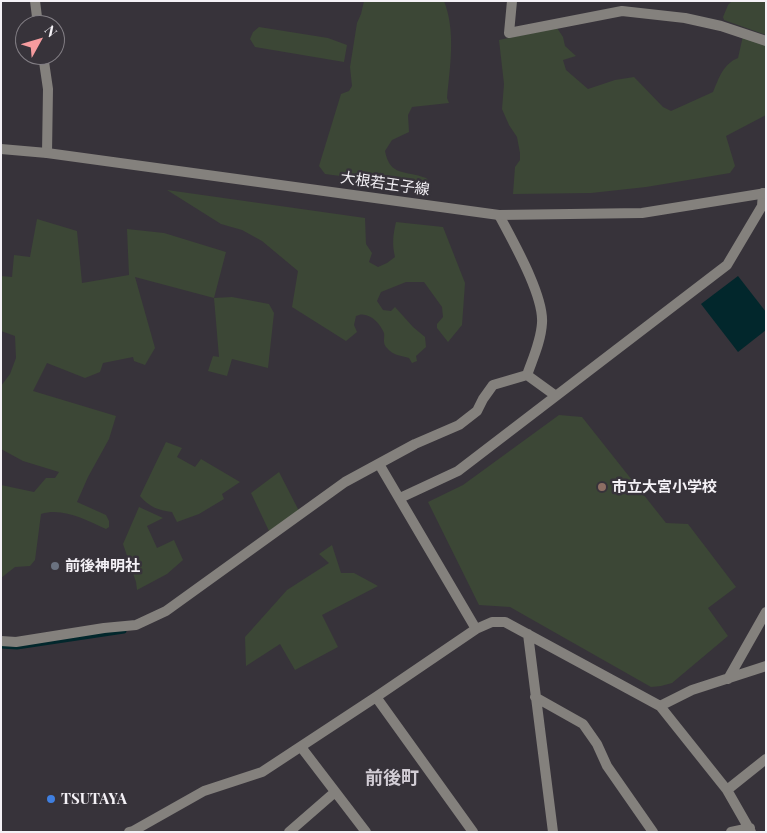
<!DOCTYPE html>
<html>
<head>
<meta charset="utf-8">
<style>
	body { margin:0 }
	#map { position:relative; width:767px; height:833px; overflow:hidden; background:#37333a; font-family:"Playfair Display",serif }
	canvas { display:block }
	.frame { position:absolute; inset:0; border:2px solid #f4f1f6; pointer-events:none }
	.north { position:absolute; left:15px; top:15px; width:50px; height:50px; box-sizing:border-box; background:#37333a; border:1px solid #837f85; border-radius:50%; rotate:51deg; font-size:14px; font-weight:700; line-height:20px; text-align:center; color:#f4f1f6 }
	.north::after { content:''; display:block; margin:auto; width:18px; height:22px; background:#f59b9e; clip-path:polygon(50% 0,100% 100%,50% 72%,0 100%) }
</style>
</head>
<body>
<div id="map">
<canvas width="767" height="833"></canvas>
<div class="frame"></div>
<div class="north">N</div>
</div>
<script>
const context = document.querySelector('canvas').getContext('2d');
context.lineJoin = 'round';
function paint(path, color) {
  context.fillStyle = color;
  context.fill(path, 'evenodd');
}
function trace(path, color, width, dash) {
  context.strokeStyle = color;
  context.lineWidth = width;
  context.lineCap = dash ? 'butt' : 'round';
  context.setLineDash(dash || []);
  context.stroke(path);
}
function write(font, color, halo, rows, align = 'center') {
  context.font = font + ' "Playfair Display","Noto Sans JP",serif';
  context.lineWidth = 5;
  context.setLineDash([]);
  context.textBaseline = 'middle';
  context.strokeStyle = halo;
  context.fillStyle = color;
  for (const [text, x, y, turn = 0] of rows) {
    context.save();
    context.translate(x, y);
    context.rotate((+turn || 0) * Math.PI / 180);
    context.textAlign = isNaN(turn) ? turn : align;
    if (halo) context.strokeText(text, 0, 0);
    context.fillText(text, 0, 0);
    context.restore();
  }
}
const green = new Path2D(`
	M364 1H444C456 31 450 67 447 98L449 103 412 107 408 115 409 132 392 140 385 151C390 177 405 170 426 178L428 180 429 186 425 187 325 174 319 166 341 94 349 91 352 86 350 67 357 23 361 14Z
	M732 1H766V35L724 20 723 17 728 5Z
	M259 27 328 38 347 45 344 62 255 47 250 39 253 32Z
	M557 28 563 37 565 46 576 56 563 60 566 70 588 89 615 80 634 77 663 107 671 111 713 92C719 78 723 64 738 58L743 36 766 44V115L726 136 735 166 730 173 646 187 591 193 513 194 515 167 520 160V153L517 137 509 125 502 109 504 84 499 40Z
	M167 190 365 218 366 244 372 253 369 262 378 267 387 263 395 257C392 244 393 235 396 222L443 227 465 283 462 325 448 342 437 328V324L443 317 442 307 424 282H406L381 292 377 301 383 310 391 311 395 307 413 327 425 337 426 347 416 356 417 361 412 363 409 358C402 356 392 355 387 348 382 343 385 338 384 333 380 322 367 310 356 316L354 325 357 332 346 341 292 307 298 271 262 241 242 230 221 224Z
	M37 219 77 231 82 283 129 275 127 229 164 233 226 252 214 298 232 297 269 304 274 313 268 368 232 359 227 376 208 371 213 356 219 357 214 298 135 277 155 348 145 365 134 361 133 357 103 363 100 372 85 378 47 363 33 391 116 416 109 439 88 477 77 502 106 515 109 521V527L106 529C86 520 63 507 41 514L35 560 30 566 15 567 1 578V485L34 492 46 478H55L59 472 23 461 1 449V386L10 374 16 358 15 336 1 331V276L12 277 14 255 30 257Z
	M559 415 582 417 666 523 688 524 736 587 708 608 728 636 672 683 661 686 651 687 510 607 479 605 428 502 463 485Z
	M166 442 182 448 177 457 195 467 201 459 240 482 222 494 224 499 199 514 177 522 172 512C158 510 149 507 140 496Z
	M279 472 299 511 269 531 251 493Z
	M139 507 163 518 147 526 157 548 174 540 183 560 167 574 137 590 136 582 123 544Z
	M332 545 341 573H354L378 586 322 615 338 647 295 670 280 644 246 666 245 637 287 590 329 563 319 554Z`);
const water = new Path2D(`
	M738 276 766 312V330L738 352 701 304Z`);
const stream = new Path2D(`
	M1 646 17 647 124 631`);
const minor = new Path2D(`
	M35 1 38 25
	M512 1 509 33 622 11 685 18 721 26 766 41
	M43 55 48 89 47 153
	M527 375 556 396
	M379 464 476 629
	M400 498 458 471 727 265 762 206 763 193
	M528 634 553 832
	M1 641 16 642 104 628 136 625 166 611 345 482 415 444 459 425 477 411 483 399 493 385 527 375C533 358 541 341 542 323 544 295 512 240 499 215
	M728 679 766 612
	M376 697 473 832
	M535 697 583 724 597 744 607 766 653 832
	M660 706 727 790
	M301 747 366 832
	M129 832 133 831 204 791 262 772 376 697 476 629 492 622H505L660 706 692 690 766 666
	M289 832 335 792
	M731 832 750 828
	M751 832 727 790 766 759`);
const tertiary = new Path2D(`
	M1 149 47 153 499 215 642 213 766 193`);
const markers = [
	[602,487,5,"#8d6e63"],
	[55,566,5,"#6b7280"],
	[51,799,5,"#3f7fe0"]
];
const streetNames = [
	["大根若王子線",385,184,8]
];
const poiNames = [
	["市立大宮小学校",612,487],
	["前後神明社",65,566],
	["TSUTAYA",61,799]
];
const quarterNames = [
	["前後町",392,778]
];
paint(green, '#3c4736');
paint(water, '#02272c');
trace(stream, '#02272c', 5);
trace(minor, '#84817d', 10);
trace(tertiary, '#84817d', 10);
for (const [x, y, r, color] of markers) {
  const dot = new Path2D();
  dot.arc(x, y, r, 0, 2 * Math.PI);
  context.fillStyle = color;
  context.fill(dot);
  trace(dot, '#37333a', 2);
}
write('15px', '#f4f1f6', '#37333a', streetNames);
write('bold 15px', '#f4f1f6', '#37333a', poiNames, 'left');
write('bold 18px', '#d2cdd5', '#37333a', quarterNames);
</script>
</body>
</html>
